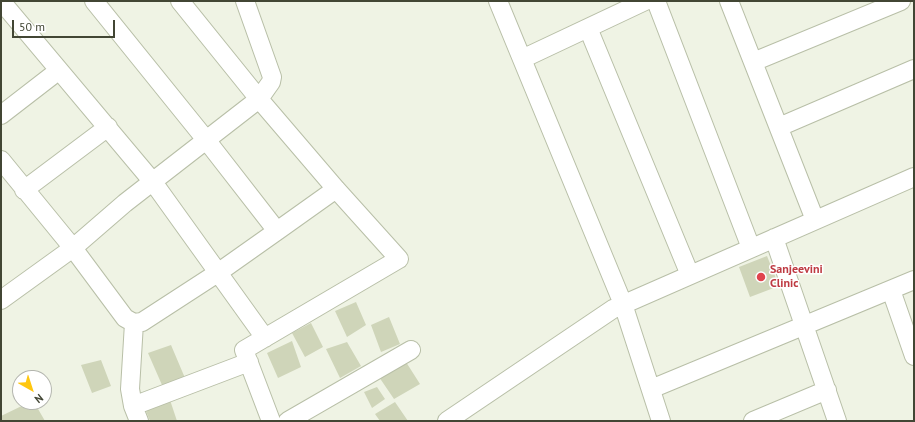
<!DOCTYPE html>
<html>
<head>
<meta charset="utf-8">
<style>
	body { margin:0 }
	#map { position:relative; width:915px; height:422px; overflow:hidden; background:#eff3e4; font-family:"PT Sans",sans-serif }
	canvas { display:block }
	.frame { position:absolute; inset:0; border:2px solid #424634; pointer-events:none }
	.north { position:absolute; left:12px; top:370px; width:40px; height:40px; box-sizing:border-box; background:#fff; border:1px solid #b3b5ae; border-radius:50%; rotate:141deg; font-size:11px; font-weight:700; line-height:16px; text-align:center; color:#424634 }
	.north::after { content:''; display:block; margin:auto; width:14px; height:18px; background:#ffc710; clip-path:polygon(50% 0,100% 100%,50% 72%,0 100%) }
	.scale { position:absolute; left:12px; top:20px; width:103px; height:18px; box-sizing:border-box; border:2px solid #424634; border-top:0; padding-left:5px; font-size:12px; line-height:14px; white-space:nowrap; color:#424634; -webkit-text-stroke:3px #fff; paint-order:stroke }
</style>
</head>
<body>
<div id="map">
<canvas width="915" height="422"></canvas>
<div class="frame"></div>
<div class="north">N</div>
<div class="scale">50 m</div>
</div>
<script>
const context = document.querySelector('canvas').getContext('2d');
context.lineJoin = 'round';
function paint(path, color) {
  context.fillStyle = color;
  context.fill(path, 'evenodd');
}
function trace(path, color, width, dash) {
  context.strokeStyle = color;
  context.lineWidth = width;
  context.lineCap = dash ? 'butt' : 'round';
  context.setLineDash(dash || []);
  context.stroke(path);
}
function write(font, color, halo, rows, align = 'center') {
  context.font = font + ' "PT Sans",sans-serif';
  context.lineWidth = 3;
  context.setLineDash([]);
  context.textBaseline = 'middle';
  context.strokeStyle = halo;
  context.fillStyle = color;
  for (const [text, x, y, turn = 0] of rows) {
    context.save();
    context.translate(x, y);
    context.rotate((+turn || 0) * Math.PI / 180);
    context.textAlign = isNaN(turn) ? turn : align;
    if (halo) context.strokeText(text, 0, 0);
    context.fillText(text, 0, 0);
    context.restore();
  }
}
const building = new Path2D(`
	M767 256 779 286 750 297 739 267Z
	M356 302 366 325 347 337 335 311Z
	M389 317 400 344 381 352 371 325Z
	M311 323 323 347 305 357 292 333Z
	M292 341 301 367 278 378 267 353Z
	M347 342 361 366 340 378 326 349Z
	M171 345 185 378 162 385 148 353Z
	M101 360 111 386 92 393 81 365Z
	M406 362 420 384 394 399 379 377Z
	M377 387 385 399 372 408 364 392Z
	M170 400 177 421H150L146 411Z
	M30 402H34L45 421H1V416Z
	M395 402 408 421H380L375 414Z`);
const minor = new Path2D(`
	M1 1 153 182 265 338
	M94 1 207 141 277 231 336 189
	M180 1 259 99 336 189 399 259 244 350 271 421
	M498 1 623 304 661 421
	M656 1 751 248
	M729 1 815 220
	M588 28 690 275
	M522 59 645 1
	M753 62 901 1
	M1 115 58 71
	M779 127 914 69
	M1 160 73 248 125 318 134 323 142 322 219 272 277 231
	M24 190 108 127
	M774 238 837 421
	M891 290 914 356
	M1 300 73 248 125 203 259 99 271 82 272 77 245 1
	M651 389 914 280
	M133 406 130 389 134 323
	M139 421 133 406 249 362
	M288 421 411 350
	M447 421 613 309 914 177
	M753 421 827 390`);
const markers = [
	[761,277,5,"#e0444e"]
];
const healthNames = [
	["Sanjeevini",770,270],
	["Clinic",770,284]
];
paint(building, '#cfd5b9');
trace(minor, '#b8bfa7', 20);
trace(minor, '#fff', 18);
for (const [x, y, r, color] of markers) {
  const dot = new Path2D();
  dot.arc(x, y, r, 0, 2 * Math.PI);
  context.fillStyle = color;
  context.fill(dot);
  trace(dot, '#fff', 1.5);
}
write('bold 12px', '#be3a42', '#fff', healthNames, 'left');
</script>
</body>
</html>
